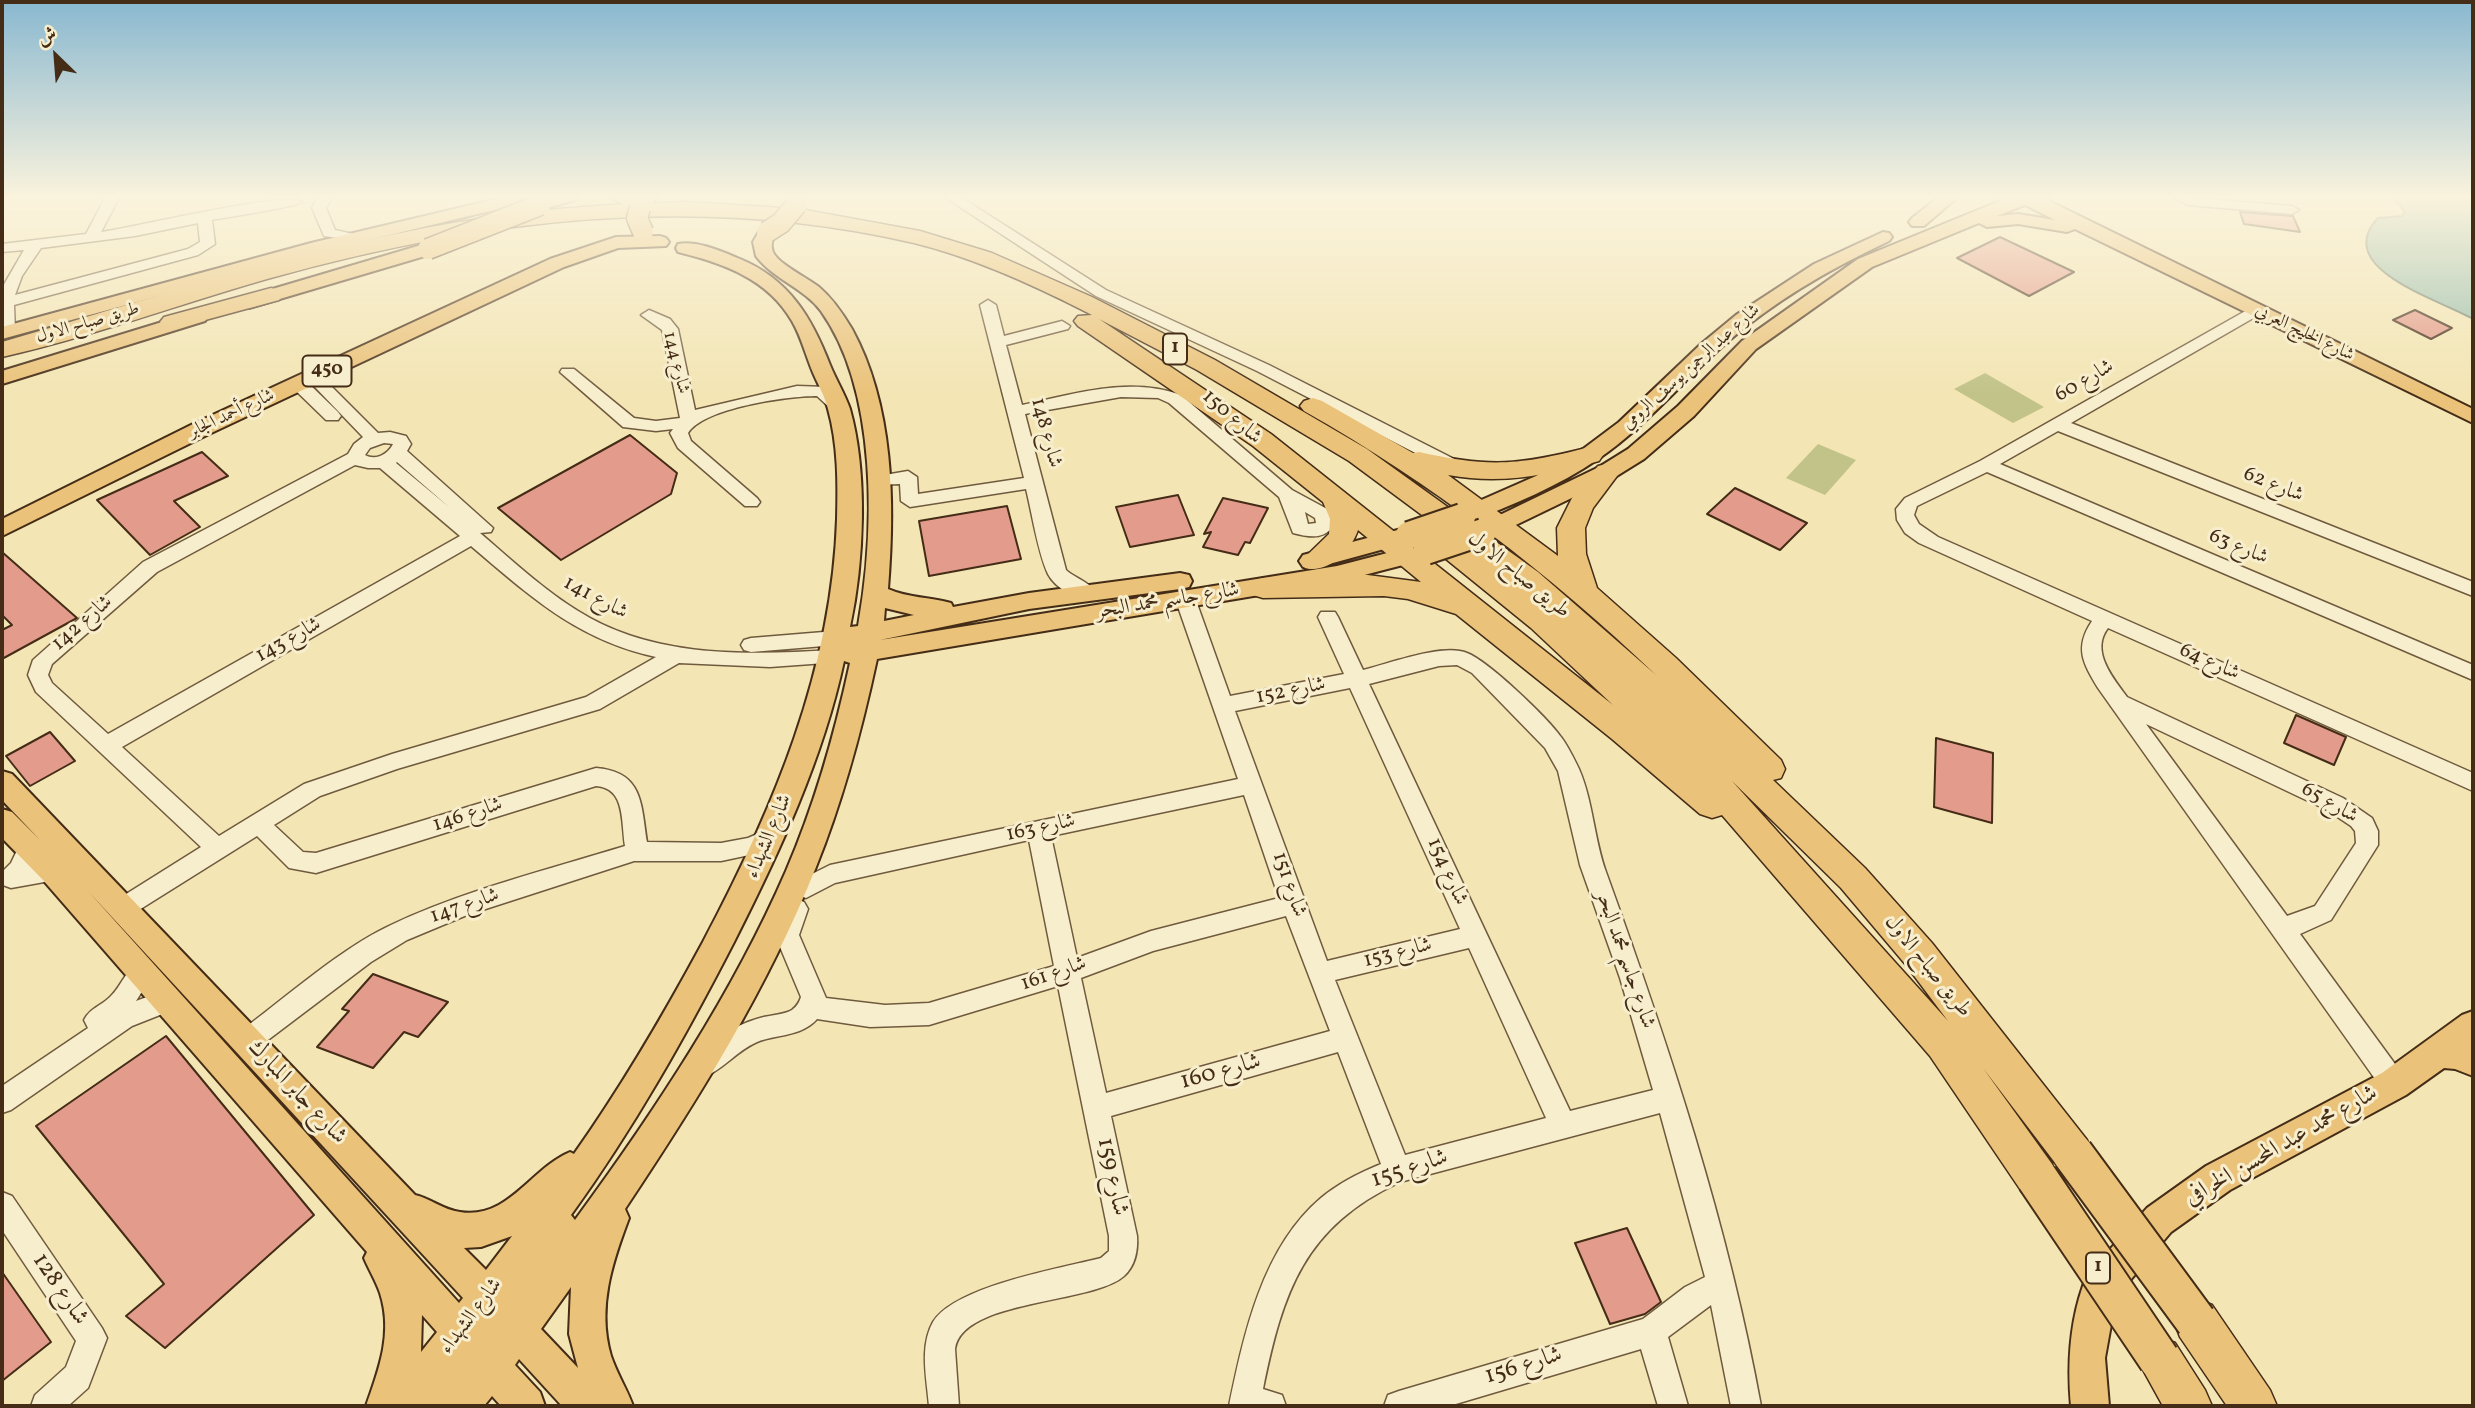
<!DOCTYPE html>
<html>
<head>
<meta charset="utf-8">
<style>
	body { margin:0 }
	#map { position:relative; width:2475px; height:1408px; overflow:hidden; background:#f3e5b4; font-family:Vollkorn,Amiri,serif }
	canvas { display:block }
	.frame { position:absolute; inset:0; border:4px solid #442c17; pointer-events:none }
	.north { position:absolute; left:21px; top:21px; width:70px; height:70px; -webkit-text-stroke:5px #f7eece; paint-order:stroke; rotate:335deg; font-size:19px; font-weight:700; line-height:28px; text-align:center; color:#442c17 }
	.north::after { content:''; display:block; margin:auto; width:24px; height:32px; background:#442c17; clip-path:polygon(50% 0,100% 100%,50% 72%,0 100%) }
</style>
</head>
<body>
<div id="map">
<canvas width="2475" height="1408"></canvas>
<div class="frame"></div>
<div class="north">ش</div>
</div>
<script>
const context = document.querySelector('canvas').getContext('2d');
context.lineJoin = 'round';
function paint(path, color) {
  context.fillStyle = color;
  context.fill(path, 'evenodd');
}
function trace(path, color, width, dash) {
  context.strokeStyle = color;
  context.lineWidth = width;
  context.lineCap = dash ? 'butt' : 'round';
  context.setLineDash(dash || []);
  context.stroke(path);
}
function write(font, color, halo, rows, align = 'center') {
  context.font = font + ' Vollkorn,Amiri,serif';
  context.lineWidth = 6;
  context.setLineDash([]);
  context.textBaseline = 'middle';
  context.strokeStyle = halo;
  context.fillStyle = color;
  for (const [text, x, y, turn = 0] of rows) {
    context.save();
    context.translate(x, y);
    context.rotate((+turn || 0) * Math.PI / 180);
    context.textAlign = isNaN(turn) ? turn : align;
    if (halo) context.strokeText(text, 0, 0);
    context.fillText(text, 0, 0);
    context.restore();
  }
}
const green = new Path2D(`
	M1985 373 2044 407 2013 423 1954 389Z
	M1818 444 1856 460 1825 495 1786 478Z`);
const water = new Path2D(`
	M2390 196H2473V319C2443 301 2330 269 2378 218L2402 216 2405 211Z`);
const building = new Path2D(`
	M2240 212 2293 216 2300 232 2244 224Z
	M2000 237 2074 272 2029 296 1957 258Z
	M2415 310 2452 328 2431 339 2393 320Z
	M630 435 677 473 671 494 561 560 498 508Z
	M202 452 228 476 174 501 200 527 150 555 97 500Z
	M1735 488 1807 523 1780 550 1707 514Z
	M1178 495 1194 535 1130 547 1116 507Z
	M1223 498 1268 508 1250 543 1245 542 1238 555 1203 547 1211 532 1204 534Z
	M1007 506 1021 559 929 576 919 521Z
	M2 552 77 618 2 659V630L12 625 2 615Z
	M2296 715 2346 737 2334 765 2284 743Z
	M50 732 75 761 30 786 6 756Z
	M1936 738 1993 753 1992 823 1934 807Z
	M373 974 448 1002 418 1037 404 1032 373 1068 317 1047 349 1011 342 1009Z
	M166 1036 314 1215 165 1348 126 1316 164 1284 36 1126Z
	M1627 1228 1661 1302 1645 1314 1610 1324 1575 1243Z
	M2 1272 51 1342 2 1381Z`);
const minor = new Path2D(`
	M106 196H120L101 232C131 228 289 190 302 202 297 207 227 217 212 220L215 244 198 255 14 305 15 332 13 335H2V288L24 250 2 252V244L86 234ZM198 223 200 242 188 249 15 295 22 276 41 248 135 236Z
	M319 196H333L326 208 335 230 358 235 360 238 358 241 324 236 312 208Z
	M943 196H959L1106 290 1269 365 1462 463 1465 467 1462 471H1450L1257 371 1096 296Z
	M2170 196 2292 206 2299 210 2292 214 2188 205Z
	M988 300 996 305 1004 336 1062 321 1070 326 1068 329 1006 345 1022 405C1074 394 1130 376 1181 395L1292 490 1329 510 1336 520C1328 540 1312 538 1293 533L1279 497 1169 403 1158 398 1121 397 1025 414 1066 570C1075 578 1091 583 1097 593L1094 598C1079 602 1055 588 1048 574 1038 553 1032 513 1026 489L910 507 901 501 900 484 873 485 870 481 873 477 908 471 917 477 918 494 1024 478 980 305ZM1305 512 1315 518 1316 523 1308 524Z
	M2256 305 2264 310 2262 313 2071 423 2473 582V596L2058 431 2000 464 2473 665V680L1987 472 1917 506 1914 515 1919 524 1938 537 2473 773V791L2108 628C2090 651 2113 678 2127 697L2343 798 2372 818 2378 831V845L2331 920 2300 934 2403 1075 2407 1084 2403 1093 2394 1096 2385 1093 2098 688C2083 663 2074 648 2092 621L1919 543 1905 533 1897 520 1896 509 1905 498 1980 461ZM2146 724 2327 810 2351 826 2355 831 2356 843 2315 906 2287 916Z
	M649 310 670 319 678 329 695 410 797 386 827 387 845 405 837 410 831 409 817 396C787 396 704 408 688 433L691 441 757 498 760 502 757 506H745L678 448 670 433 673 429 656 431 623 427 560 372 562 369H574L634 418 656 421 680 418 662 330 641 315Z
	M328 365 336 370 329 384 378 433 390 432 406 436 411 444 407 451 493 528 491 532 480 533C515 563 550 596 590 618 663 658 752 655 832 650L839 652 842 657 839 662 770 667 679 663 600 709 397 769 320 796 274 825 303 852 316 853 596 768C643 772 641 803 647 842L721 843 748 838 771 828 779 830 782 837 779 844 754 854 721 861H634L467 915 407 940 371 962 256 1049 247 1053 238 1049 234 1041 238 1033C284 999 341 948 391 925 465 890 547 870 625 846 621 822 626 788 596 786L316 873 289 868 257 836 131 915 123 918 115 915 111 908 115 901 201 847 36 692 28 675 33 660 143 562 348 454 354 444 363 437 313 385C314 376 319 367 328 365ZM384 443 393 444C388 454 376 461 365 455L370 448ZM397 462 449 507 396 463ZM355 465 368 468H380L460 536 108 734 52 683 48 675 52 664 157 572ZM471 546C530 596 577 640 656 657L586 697 392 754 304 784 219 836 122 747Z
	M299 379 305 380 338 412 341 416 338 420H326L293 388 291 384 293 380Z
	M1185 591 1192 593 1195 598 1230 696 1344 674 1318 617 1321 612H1335L1338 617 1363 670C1388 664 1443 643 1467 653 1488 661 1547 717 1561 737 1568 746 1574 759 1579 769 1593 801 1594 839 1606 872 1669 1046 1728 1224 1761 1406H1731L1711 1305 1668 1337 1688 1406H1658L1641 1349 1449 1406H1384L1388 1395 1399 1391 1643 1319 1685 1287 1705 1277 1660 1113 1400 1182C1304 1227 1283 1291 1263 1389L1282 1395 1286 1406H1229C1244 1334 1262 1248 1321 1198 1339 1183 1359 1173 1381 1164L1338 1052 1111 1116 1137 1236C1138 1250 1135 1266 1124 1276 1093 1304 962 1299 955 1349L959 1406H929C927 1379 919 1347 933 1322 955 1286 1062 1268 1101 1258L1109 1251V1236L1058 986 929 1025 870 1027 817 1019C801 1037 777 1034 757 1042 736 1051 723 1070 702 1078L693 1074 689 1066C698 1045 738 1024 760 1018 770 1015 783 1015 792 1010 797 1006 799 1003 801 997L775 935 788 902 796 899 804 902 808 909 799 935 826 998 885 1005 929 1003 1054 966 1029 840 835 883 806 898 798 895 794 888 798 881 830 865 1238 779 1175 598 1178 593ZM1457 665 1472 673 1545 748 1558 771 1580 865 1620 978 1653 1090 1570 1111 1369 684 1439 666ZM1350 688 1460 929 1327 961 1235 711ZM1244 795 1279 898 1151 931 1077 958 1051 836ZM1286 916 1330 1031 1106 1093 1081 978 1153 951ZM1469 948 1546 1118 1405 1155 1335 980Z
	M836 631 843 633 846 638 843 643 836 645 751 652 744 650 741 645 744 640 751 638Z
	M29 840 37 842 40 849 34 863 53 862 61 865 65 872 61 879 11 888 3 885V871L11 863 21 842Z
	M141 963 150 966 153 974 136 1001 166 990 175 993 179 1001 175 1009 132 1026 11 1110 2 1113V1086L88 1028 84 1020C90 1008 101 1006 110 997 122 986 125 969 141 963Z
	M2 1192 12 1196 102 1328 107 1338 88 1388 68 1406H31L35 1395 66 1367 76 1341 2 1230Z`);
const major = new Path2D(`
	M509 196H539L536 200 323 251 2 339V327L311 243Z
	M552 196H578L575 200 540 210 531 205 534 201Z
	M608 196H630L637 200 640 196H658L646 212 640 213Z
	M1940 196H1959L1924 226H1912L1909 222 1912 218Z
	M2012 196H2039L2473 409V423L2075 229 2067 232 2018 224 1987 227 1979 223 1872 267 1756 349 1694 416 1644 459 1615 477 1491 537 1483 540 1475 537 1471 532 1475 527 1599 467 1628 449 1678 406 1742 341 1858 259ZM2025 205 2055 220 2018 214 1997 216Z
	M767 227 776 232C773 239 770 244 773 252 778 264 808 278 819 287 833 299 843 314 852 329 894 406 895 504 888 589 909 598 929 597 951 603L953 607 1029 593 1180 573 1189 575 1192 581 1189 587 1180 589 1029 609 880 640 1337 566 1426 543 1434 545 1438 551 1434 557 1337 582 877 659C862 729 843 800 816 867 768 988 697 1101 625 1209L629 1218C612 1263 597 1308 611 1356 617 1374 627 1389 633 1406H562L519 1359 515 1365 540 1392 545 1406H501L492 1396 484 1406H366C379 1369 393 1333 380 1293 376 1281 369 1270 364 1258L367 1252 43 880 2 838V809L12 812 40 840 2 800V771L12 774 415 1195C430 1198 443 1210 460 1212 508 1220 531 1168 570 1152L574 1154C622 1086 663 1016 703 942 773 810 832 671 837 519 838 483 838 444 828 409 825 397 819 386 814 375 806 357 802 338 792 321 768 279 723 263 678 252L676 248 678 244C697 240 723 252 740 259 789 279 812 318 830 365 836 380 845 394 850 409 868 473 864 563 850 627L858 626C875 533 878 391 821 311 804 288 773 279 756 256L753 242 761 228ZM885 608 914 615 884 621ZM844 661 850 663C835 733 815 804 786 871 732 995 655 1111 575 1220L571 1215C634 1128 685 1037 734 942 779 853 823 759 844 661ZM88 891 463 1298 459 1303ZM512 1236 486 1270 464 1248 481 1247ZM571 1287 569 1334 578 1368 541 1329ZM422 1315 437 1332 421 1352Z
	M1883 232 1889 233 1892 237 1889 241C1834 267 1779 298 1732 338 1686 377 1648 425 1598 459 1559 486 1514 504 1470 522L1462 525 1454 522 1450 517 1454 512 1536 476 1583 449 1619 422 1701 344 1736 315 1814 264Z
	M660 236 666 238 669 242 666 246 618 248 564 267 207 435 2 536V519L191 425 550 259 616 237Z
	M428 243 437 249 435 253 256 306 249 308 239 302 242 298Z
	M198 311 208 317 205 321 2 384V371Z
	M1409 527 1417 530 1421 535 1417 540 1311 569 1303 567 1299 561 1303 555Z
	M2473 1011V1076L2455 1069 2444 1068 2406 1095 2230 1190 2171 1232 2116 1297 2105 1358 2109 1406H2071C2067 1362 2070 1317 2087 1275L2147 1208 2206 1166 2382 1073 2462 1015Z`);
const highway = new Path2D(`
	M686 202 800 209 920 231 992 253 1092 297 1215 360 1367 449 1538 572 1656 675C1549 573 1433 484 1304 411L1300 406 1304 401 1313 398 1322 401 1413 453 1419 452C1490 468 1520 465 1590 447L1599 449 1603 455 1599 461C1547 475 1502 485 1448 475L1558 556 1557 528 1572 498 1598 466 1607 464 1616 466 1620 472 1593 508 1585 528 1586 554 1597 588 1676 658 1781 760 1785 769 1781 778 1773 780 1865 868 1932 943 2087 1140 2093 1154 2087 1168 2073 1174 2059 1168 1983 1068 2052 1164 2058 1178 2052 1192 2037 1198 2022 1192 1930 1056 1722 815 1712 818 1700 814 1612 739 1456 614 1408 599 1384 596 1263 598 1253 595 1248 588 1253 581 1263 578 1360 574 1421 582 1358 530C1351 551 1328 574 1305 568L1301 561 1329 534 1330 519 1323 502 1253 446 1078 326 1074 321 1078 316 1092 315C1036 286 975 258 914 243 696 192 481 219 267 279 179 304 91 337 2 357V342C161 296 321 242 485 218 552 207 619 204 686 202ZM1099 319 1197 370 1349 461 1461 544 1446 545 1442 552 1446 559 1531 628 1613 705 1271 434ZM1732 781 1841 888 1906 965 1948 1021Z
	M271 288 279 290 283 295 279 300 172 329 164 327 160 322 164 317Z
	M2196 1299 2212 1305 2270 1390 2277 1406H2227L2180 1337 2174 1321 2180 1305Z
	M2159 1337 2175 1343 2205 1390 2212 1406H2163L2137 1359 2143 1343Z`);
const majorBridgeFar1 = new Path2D(`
	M640 208 637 218 643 232
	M767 232 781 223 797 204
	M428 249 540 205`);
const majorBridge = new Path2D(`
	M1409 535 1462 517
	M1426 551 1483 532`);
const highwayBridge = new Path2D(`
	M2073 1154 2196 1321
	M2037 1178 2159 1359`);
const farStreetnames = [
	["طريق صباح الاول",88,324,-16],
	["شارع الخليج العربي",2304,334,26],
	["شارع 144",675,363,76],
	["شارع عبد الرحمن يوسف الرومي",1692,368,-42],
	["شارع أحمد الجابر",232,415,-25]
];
const shields = [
	[1175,349,24],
	[327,371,49],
	[2098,1268,24]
];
const shieldNames = [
	["1",1175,349],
	["450",327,371],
	["1",2098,1268]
];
const streetNames = [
	["شارع 60",2085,382,-30],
	["شارع 150",1231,418,41],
	["شارع 148",1045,433,75],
	["شارع 62",2273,486,22],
	["شارع 63",2238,548,23],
	["طريق صباح الاول",1518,576,39],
	["شارع 141",595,599,28],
	["شارع جاسم محمد البحر",1168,602,-9],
	["شارع 142",83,624,-41],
	["شارع 143",289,641,-29],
	["شارع 64",2209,663,24],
	["شارع 152",1291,692,-11],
	["شارع 65",2329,804,30],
	["شارع 146",468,816,-18],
	["شارع 163",1041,829,-12],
	["شارع الشهداء",770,837,-67],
	["شارع 154",1446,872,66],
	["شارع 151",1288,885,71],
	["شارع 147",465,907,-19],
	["شارع 153",1398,954,-14],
	["شارع جاسم محمد البحر",1624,960,71],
	["طريق صباح الاول",1927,967,51],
	["شارع 161",1054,975,-19],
	["شارع الشهداء",472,1317,-53]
];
const nearStreetnames = [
	["شارع 160",1221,1073,-15],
	["شارع جابر المبارك",296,1093,47],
	["شارع محمد عبد المحسن الخرافي",2282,1147,-30],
	["شارع 155",1410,1170,-18],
	["شارع 159",1111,1177,78],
	["شارع 128",59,1290,56],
	["شارع 156",1524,1367,-17]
];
paint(green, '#c1c389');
paint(water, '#9bbfad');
trace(water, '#788471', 2);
paint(building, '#e39c8b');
trace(building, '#442c17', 2);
trace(minor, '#705a3e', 3);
trace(major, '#442c17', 4);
trace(highway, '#442c17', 3);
paint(minor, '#f7eece');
paint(major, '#eac27a');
paint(highway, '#eac27a');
trace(majorBridgeFar1, '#442c17', 23, []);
trace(majorBridge, '#442c17', 30, []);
trace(highwayBridge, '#442c17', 44, []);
trace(majorBridgeFar1, '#eac27a', 20);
trace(majorBridge, '#eac27a', 26);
trace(highwayBridge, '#eac27a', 40);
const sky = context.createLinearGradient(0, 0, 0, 393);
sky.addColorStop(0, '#89b8d0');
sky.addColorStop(0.5, '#faf3dd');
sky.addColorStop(1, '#faf3dd00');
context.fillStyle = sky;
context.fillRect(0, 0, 2475, 393);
write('18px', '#442c17', '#f7eece', farStreetnames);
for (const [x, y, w] of shields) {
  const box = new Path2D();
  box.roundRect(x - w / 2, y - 15.5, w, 31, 5);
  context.fillStyle = '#f7eece';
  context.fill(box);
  trace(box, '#442c17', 2);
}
write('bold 19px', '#442c17', null, shieldNames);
write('21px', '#442c17', '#f7eece', streetNames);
write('24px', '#442c17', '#f7eece', nearStreetnames);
</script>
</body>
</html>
